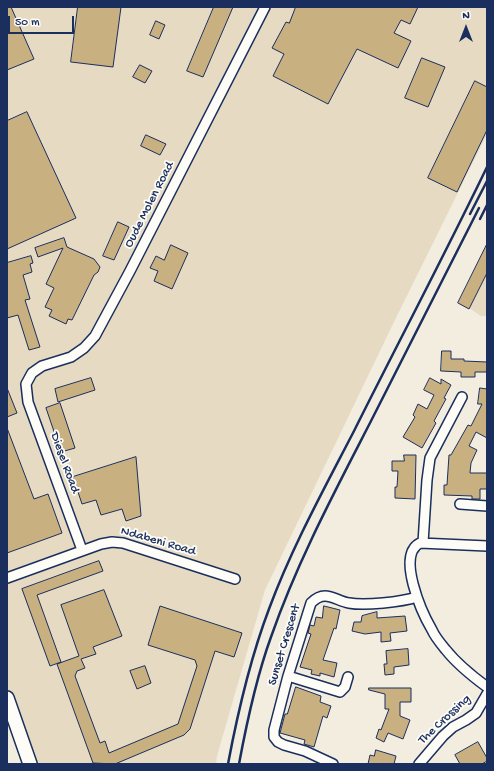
<!DOCTYPE html>
<html>
<head>
<meta charset="utf-8">
<style>
	body { margin:0 }
	#map { position:relative; width:494px; height:771px; overflow:hidden; background:#f3eddf; font-family:"Gochi Hand",sans-serif }
	canvas { display:block }
	.frame { position:absolute; inset:0; border:8px solid #1b2f5e; pointer-events:none }
	.north { position:absolute; left:446px; top:8px; width:40px; height:40px; -webkit-text-stroke:3px #fdfcf7; paint-order:stroke; rotate:0deg; font-size:11px; font-weight:700; line-height:16px; text-align:center; color:#1b2f5e }
	.north::after { content:''; display:block; margin:auto; width:14px; height:18px; background:#1b2f5e; clip-path:polygon(50% 0,100% 100%,50% 72%,0 100%) }
	.scale { position:absolute; left:8px; top:16px; width:66px; height:18px; box-sizing:border-box; border:2px solid #1b2f5e; border-top:0; padding-left:5px; font-size:12px; line-height:14px; white-space:nowrap; color:#1b2f5e; -webkit-text-stroke:3px #fdfcf7; paint-order:stroke }
</style>
</head>
<body>
<div id="map">
<canvas width="494" height="771"></canvas>
<div class="frame"></div>
<div class="north">N</div>
<div class="scale">50 m</div>
</div>
<script>
const context = document.querySelector('canvas').getContext('2d');
context.lineJoin = 'round';
function paint(path, color) {
  context.fillStyle = color;
  context.fill(path, 'evenodd');
}
function trace(path, color, width, dash) {
  context.strokeStyle = color;
  context.lineWidth = width;
  context.lineCap = dash ? 'butt' : 'round';
  context.setLineDash(dash || []);
  context.stroke(path);
}
function write(font, color, halo, rows, align = 'center') {
  context.font = font + ' "Gochi Hand",sans-serif';
  context.lineWidth = 3.5;
  context.setLineDash([]);
  context.textBaseline = 'middle';
  context.strokeStyle = halo;
  context.fillStyle = color;
  for (const [text, x, y, turn = 0] of rows) {
    context.save();
    context.translate(x, y);
    context.rotate((+turn || 0) * Math.PI / 180);
    context.textAlign = isNaN(turn) ? turn : align;
    if (halo) context.strokeText(text, 0, 0);
    context.fillText(text, 0, 0);
    context.restore();
  }
}
const built = new Path2D(`
	M7 7H487V134L393 324 265 590 217 756 216 764H30L7 698Z
	M487 246V316H481L459 301Z`);
const building = new Path2D(`
	M7 7H11L34 59 7 70Z
	M78 7H121L113 67 71 62Z
	M214 7H233L203 77 187 71Z
	M296 7H418L410 24 401 20 394 33 411 41 398 68 357 49 328 104 273 76 284 54 272 48 286 22 289 23Z
	M156 21 165 25 159 39 150 35Z
	M422 58 445 67 428 107 405 98Z
	M140 65 152 71 145 83 133 77Z
	M475 81 487 87V130L457 192 428 178Z
	M27 112 76 218 7 249V121Z
	M146 135 166 144 160 155 141 146Z
	M118 222 129 227 114 260 103 256Z
	M64 238 67 247 94 259 100 267 98 272 94 275 72 320 68 319 66 324 49 316 52 310 45 307 54 288 46 284 63 248 38 257 35 248Z
	M487 244V273L469 309 458 303Z
	M171 245 188 253 172 289 154 281 158 271 150 268 156 256 164 260Z
	M31 256 33 263 30 264 32 272 23 275 30 299 25 300 40 347 29 350 18 315 7 318V263Z
	M442 351H451V359H464V361L487 362V372H475V377H461V372L441 371Z
	M91 378 95 390 58 402 55 389Z
	M430 378 441 384V379L451 385 444 398 446 399 434 421 436 423 422 448 403 437 415 417 413 415 418 404 427 409 434 395 424 390Z
	M7 388 17 413 7 417Z
	M480 388 487 389V438L476 432 469 446 477 450 471 463 470 473H487V489H480V499H472V496L444 495V485H447L449 455H451L468 425 471 426 482 404H478Z
	M60 403 75 448 61 452 46 408Z
	M7 428 34 499 48 494 62 533 7 553Z
	M404 455H416L415 499 395 498V487H397L398 471H392V461H404Z
	M136 457 141 516 126 521 122 509 101 515 96 500 82 504 73 477Z
	M99 561 103 571 37 595 61 662 50 666 22 589Z
	M104 590 122 636 93 647 96 654 81 659 85 668 77 671 75 676 100 743 105 741 109 753 178 724 197 666 195 660 148 645 160 606 242 633 234 657 215 651 190 729 184 735 115 764 93 763 57 664 79 656 61 605Z
	M324 606 340 610 336 629 334 628 323 660 337 663 334 677 320 673V676L311 674 312 670 300 667 311 634 308 633 310 625 314 626 316 617 322 618Z
	M377 612V618L405 616 407 631 390 633 391 641 381 642V632L365 634 352 631 354 622H361L362 616Z
	M408 649 409 665 394 667V674L385 675 384 664H387L386 651Z
	M145 666 151 683 137 689 130 671Z
	M296 687 321 696 320 702 331 706 327 718 323 716 314 747 304 744 305 740 280 733 285 714H287Z
	M369 688H411V702H400V716L410 720 403 739 388 733 384 742 376 738 379 729 381 730 389 709H385V694L369 690Z
	M478 742 487 758V761L482 764H460L455 755Z
	M376 750 396 756 394 764H368L370 755 374 756Z`);
const street = new Path2D(`
	M460 504 487 506
	M423 543 427 480 430 458 462 397
	M487 546 420 543C396 555 422 613 432 630 435 637 441 644 446 650 458 665 472 676 487 687
	M82 550 28 402 26 384 32 373 42 366 71 357 84 348 95 336 130 271 265 7
	M7 578 101 544 112 542 123 543 235 579
	M288 676 340 692 345 687 348 677
	M333 764 305 751 284 745 278 742 274 737V730L288 676 311 603C315 599 319 596 325 596 333 596 341 602 349 603 365 606 401 602 417 597
	M419 764 443 736 453 727 466 720 476 713 487 694`);
const secondary = new Path2D(`
	M7 698 30 764`);
const rail = new Path2D(`
	M470 214 487 181
	M480 219 487 205
	M228 764C238 711 250 659 269 609 292 547 324 489 354 431 398 343 444 256 487 167
	M239 764C247 721 256 678 271 637 297 562 335 491 371 421 407 350 443 279 479 208`);
const streetNames = [
	["Oude Molen Road",150,205,-63],
	["Diesel Road",64,463,70],
	["Ndabeni Road",158,542,16],
	["Sunset Crescent",285,645,-73],
	["The Crossing",445,720,-43]
];
paint(built, '#e6dbc2');
paint(building, '#c9b080');
trace(building, '#1b2f5e', 1);
trace(street, '#1b2f5e', 12);
trace(secondary, '#1b2f5e', 16);
trace(street, '#fdfcf7', 9);
trace(secondary, '#fdfcf7', 13);
trace(rail, '#1b2f5e', 2.5);
write('13px', '#1b2f5e', '#fdfcf7', streetNames);
</script>
</body>
</html>
